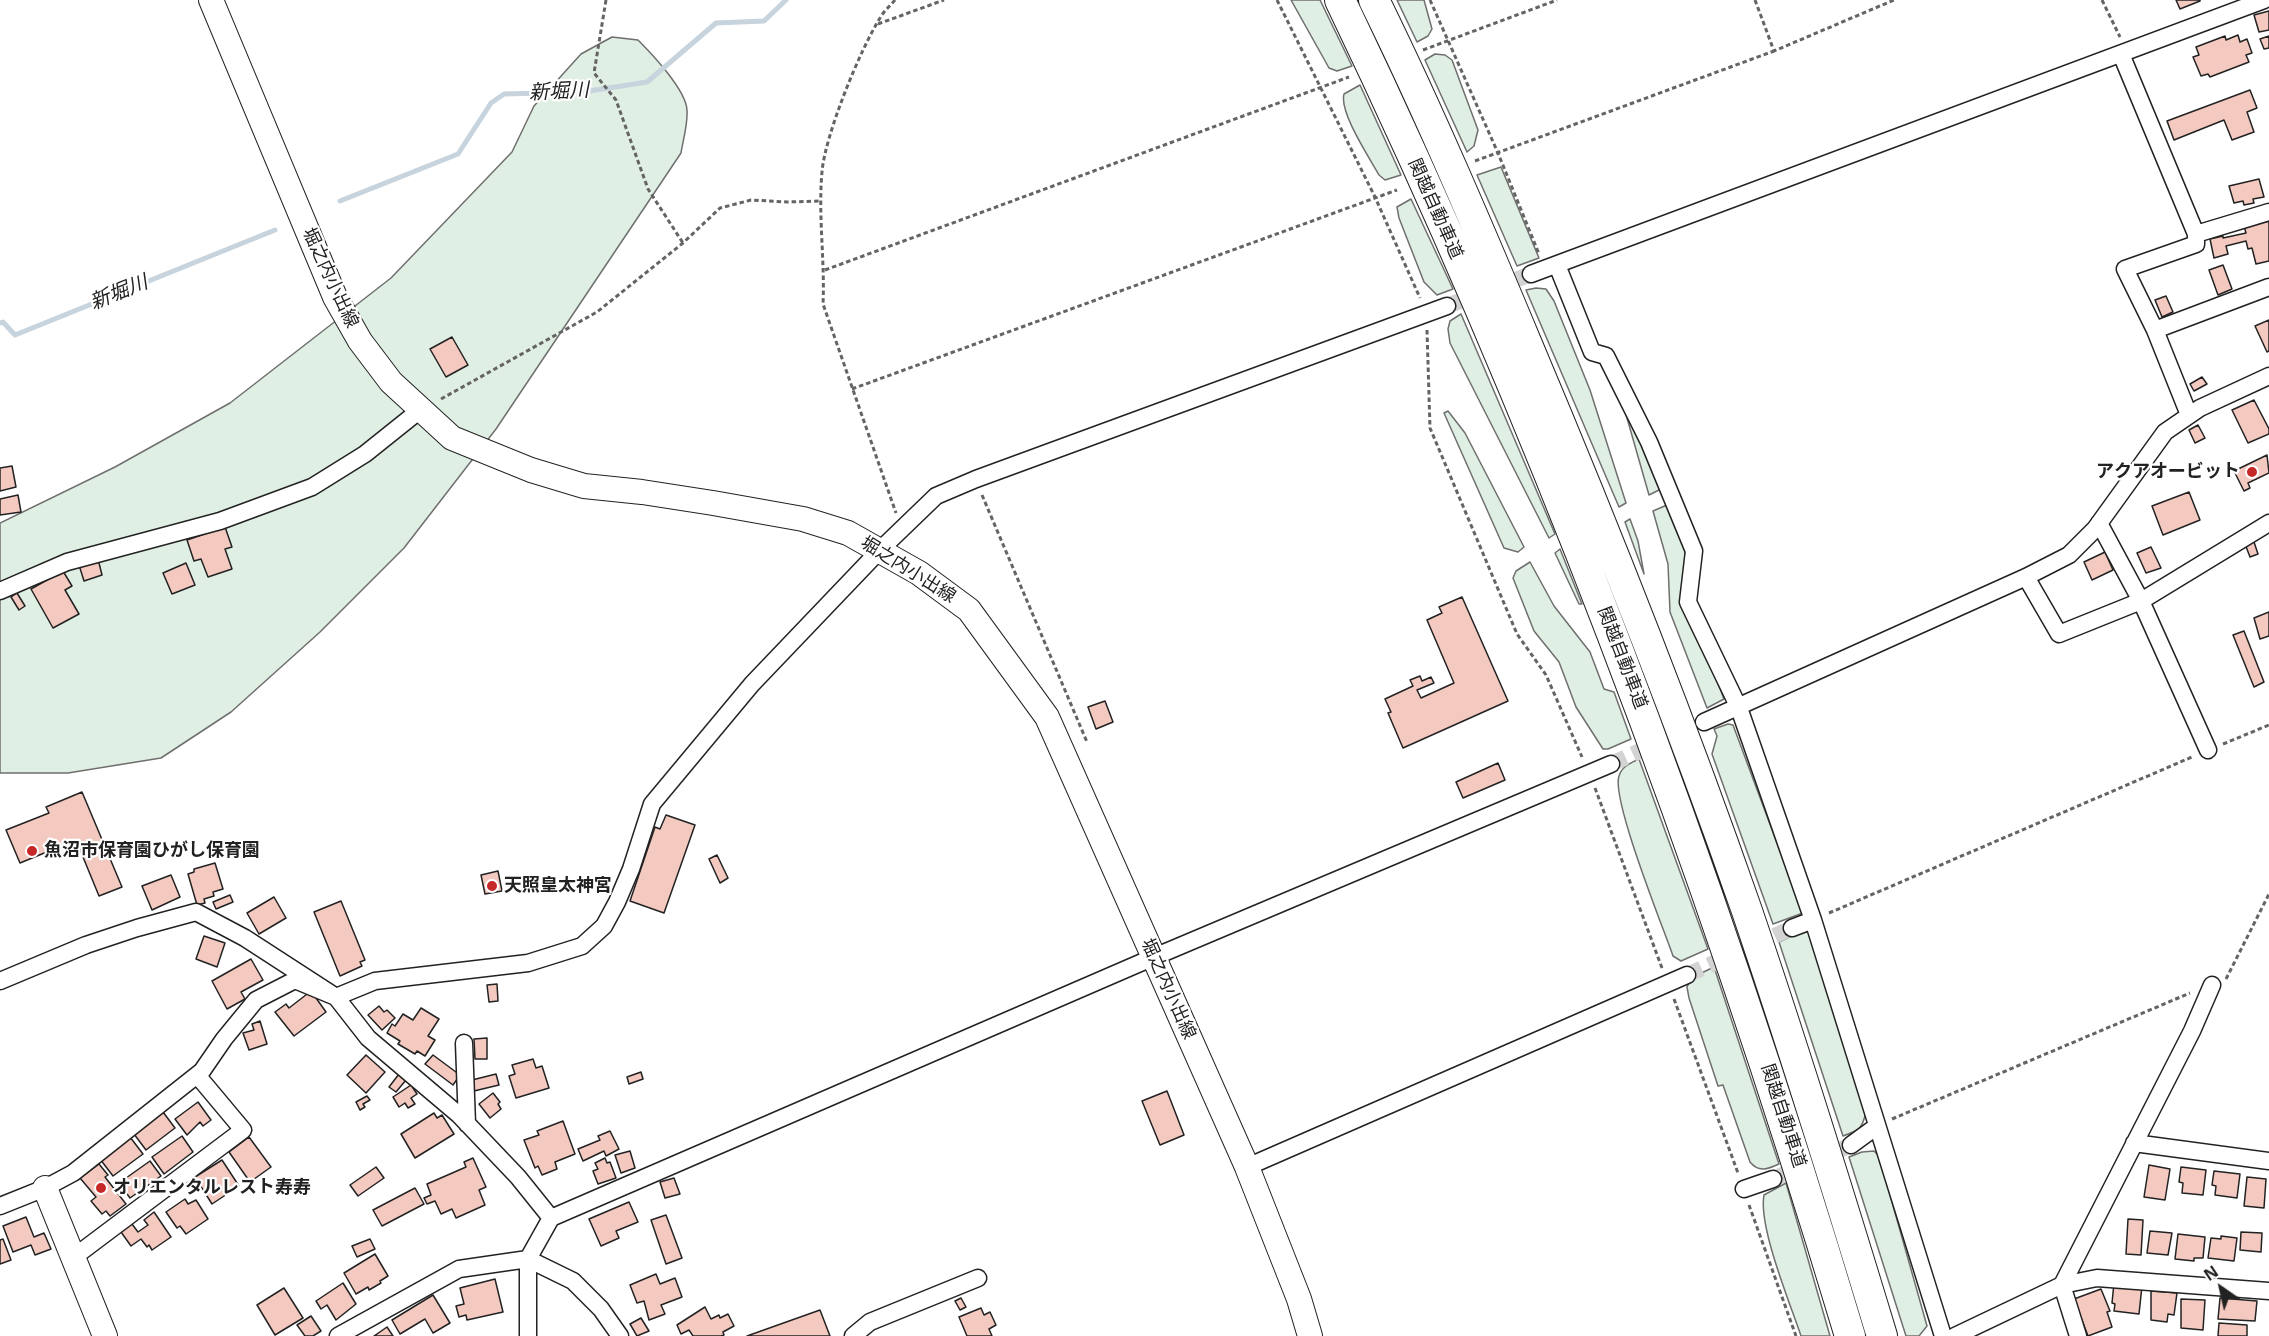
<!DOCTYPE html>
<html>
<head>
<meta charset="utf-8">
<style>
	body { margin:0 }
	#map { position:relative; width:2269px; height:1336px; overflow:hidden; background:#fff; font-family:"Open Sans",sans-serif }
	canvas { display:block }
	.north { position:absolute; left:2191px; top:1258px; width:60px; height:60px; -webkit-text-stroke:4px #fff; paint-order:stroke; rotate:326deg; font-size:16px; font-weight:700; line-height:24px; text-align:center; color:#222 }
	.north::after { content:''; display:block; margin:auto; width:21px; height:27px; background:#222; clip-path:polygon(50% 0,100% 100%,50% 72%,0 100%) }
</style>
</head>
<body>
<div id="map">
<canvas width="2269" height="1336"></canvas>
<div class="north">N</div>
</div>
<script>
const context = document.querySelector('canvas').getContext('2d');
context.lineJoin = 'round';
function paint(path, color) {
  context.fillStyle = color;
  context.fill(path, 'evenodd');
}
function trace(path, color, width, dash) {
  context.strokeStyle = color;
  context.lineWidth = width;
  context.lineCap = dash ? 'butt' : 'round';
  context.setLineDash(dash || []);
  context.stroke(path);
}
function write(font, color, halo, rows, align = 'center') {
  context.font = font + ' "Open Sans","Noto Sans JP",sans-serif';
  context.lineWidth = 4.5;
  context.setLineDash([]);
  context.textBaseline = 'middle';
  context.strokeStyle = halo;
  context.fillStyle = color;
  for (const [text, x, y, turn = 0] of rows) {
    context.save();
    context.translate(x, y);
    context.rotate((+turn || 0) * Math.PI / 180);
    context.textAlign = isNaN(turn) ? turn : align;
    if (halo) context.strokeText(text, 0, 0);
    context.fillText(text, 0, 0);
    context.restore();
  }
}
const green = new Path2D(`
	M1291 0H1320L1352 66 1337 71 1329 68Z
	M1397 0H1424L1432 29 1428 36 1417 42Z
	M612 37 638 40C652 54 686 90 687 110 688 124 683 140 681 153L496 429 404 548 320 632 231 712 161 758 68 773H0V523L115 467 230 403 391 278 512 152 534 106 581 54Z
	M1435 54 1445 55 1452 60 1478 130 1474 146 1467 152 1425 60Z
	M1360 85 1401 175 1385 180 1379 175C1369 157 1339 112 1344 94Z
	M1501 167 1539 258 1517 266 1477 175Z
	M1411 199 1453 289 1437 295 1424 282 1399 218 1397 207Z
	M1536 288 1546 289 1554 301 1590 390 1626 503 1619 507 1526 290Z
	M1461 314 1555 534 1549 538 1450 343 1448 329 1450 321Z
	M1617 383 1661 483 1659 490 1649 495Z
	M1448 411 1465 433 1524 547 1518 552 1504 548 1444 413Z
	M1667 505 1685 541 1686 601 1724 699 1707 708 1670 612 1668 564 1653 511Z
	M1630 519 1638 541 1644 574 1625 522Z
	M1560 549 1582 604H1579L1555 553Z
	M1530 562 1554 606 1590 652 1604 689 1614 692 1631 739 1608 749H1603L1576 707 1559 662 1534 631 1513 578 1516 571Z
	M1728 724 1733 725 1803 913 1773 924 1712 754 1717 736 1714 729Z
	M1639 759 1708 949 1681 961 1673 956C1663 927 1611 799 1619 776 1622 766 1631 763 1639 759Z
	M1802 931 1810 932 1866 1112C1862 1129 1860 1130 1843 1136L1779 942Z
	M1714 967 1779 1164C1768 1169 1759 1173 1750 1162L1723 1085 1718 1086 1689 998 1687 987 1691 978Z
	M1874 1151 1879 1156 1927 1326 1919 1336H1906L1849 1157 1862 1152Z
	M1786 1183 1830 1336H1801C1790 1303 1758 1226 1764 1195Z`);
const stream = new Path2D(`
	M340 201 458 154 491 103 504 94 583 92 647 82 716 23 764 21 786 0
	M0 323 3 322 15 335 275 230`);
const building = new Path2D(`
	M2176 0H2200V1L2180 9Z
	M2269 11V30L2259 32 2254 15Z
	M2238 35 2240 42 2247 39 2252 53 2246 55 2249 62 2210 77 2208 74 2201 76 2193 57 2199 55 2196 47 2225 36 2226 40Z
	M2269 36V48L2264 49 2260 39Z
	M2250 90 2257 108 2247 112 2254 132 2232 140 2224 120 2174 140 2167 121Z
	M2259 179 2264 197 2253 199 2254 203 2244 205 2243 201 2234 203 2229 186Z
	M2269 221V261L2256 264 2252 248 2248 249 2246 241 2226 246 2228 254 2214 258 2210 239 2223 236V238L2246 233 2244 226Z
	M2223 265 2232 289 2218 295 2209 270Z
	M2166 296 2173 312 2162 317 2155 300Z
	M2269 320V351L2267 352 2255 326Z
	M452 337 468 365 446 377 430 349Z
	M2202 377 2207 384 2194 391 2190 384Z
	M2254 400 2269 429V434L2248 443 2232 410Z
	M2198 425 2205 438 2195 443 2189 430Z
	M2267 455 2269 473 2248 483 2250 488 2244 491 2234 471Z
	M12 466 16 487 0 491V468Z
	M2189 492 2200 520 2163 535 2152 506Z
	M18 495 21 512 0 515V499Z
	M225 527 232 547 225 549 232 569 208 577 201 559 194 561 187 540Z
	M2253 539 2258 554 2250 557 2245 544Z
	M2151 547 2161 568 2146 573 2137 553Z
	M2105 552 2113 570 2092 580 2084 562Z
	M98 559 102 575 84 581 79 565Z
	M186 563 195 585 172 594 163 573Z
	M63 571 72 586 65 590 79 614 53 628 31 589Z
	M17 593 25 606 19 610 11 597Z
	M1462 597 1508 701 1403 748 1388 713 1391 712 1385 699 1413 686 1410 680 1420 676 1422 681 1431 677 1434 683 1417 690 1421 698 1454 683 1427 620 1442 613 1439 607Z
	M2269 612V636L2260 639 2254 618Z
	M2244 631 2264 682 2254 687 2233 635Z
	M1105 701 1113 722 1096 729 1088 707Z
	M1498 763 1505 780 1463 798 1456 782Z
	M82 792 122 887 99 896 76 840 20 863 6 830 49 813 46 807Z
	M666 815 695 825 664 913 630 901 655 827 660 829Z
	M717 855 728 878 720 883 709 859Z
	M215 863 223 889 213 892 214 896 204 899 205 903 197 905 188 874 194 872V869Z
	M498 871 502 891 485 894 481 875Z
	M171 875 180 897 152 910 142 886Z
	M230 895 233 902 216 909 213 902Z
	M274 897 286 918 259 934 247 913Z
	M341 901 365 960 360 962 362 966 340 976 314 912Z
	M204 936 225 943 217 967 196 959Z
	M251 959 263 980 241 992 245 999 227 1009 212 981Z
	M497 984 498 1001 489 1002 487 985Z
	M311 991 326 1012 294 1036 275 1012 286 1004 289 1008Z
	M379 1006 384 1012 387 1010 395 1018 382 1030 368 1015Z
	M421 1008 439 1019 428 1036 435 1040 425 1056 417 1051 415 1054 398 1044 400 1041 387 1033 392 1024 395 1026 403 1014 413 1020Z
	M260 1021 267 1044 249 1050 243 1033 254 1030 252 1024Z
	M487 1038V1059H475L474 1039Z
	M366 1055 385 1072 366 1093 347 1075Z
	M433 1055 460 1075 453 1085 425 1064Z
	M533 1059 536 1068 542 1066 549 1088 516 1098 509 1076 515 1074 512 1065Z
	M641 1072 643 1079 629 1084 627 1077Z
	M399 1074 406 1080 396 1092 389 1087Z
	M496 1074 499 1085 474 1091 472 1080Z
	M411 1085 417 1094 411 1098 415 1104 408 1108 405 1103 399 1107 393 1097Z
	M1167 1091 1184 1135 1160 1145 1142 1101Z
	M493 1093 500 1102 498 1104 501 1109 490 1118 479 1104Z
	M367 1096 370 1100 363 1104 365 1107 360 1110 356 1102Z
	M198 1102 211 1120 203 1126 200 1122 187 1135 175 1119Z
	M163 1112 175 1128 146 1150 134 1134Z
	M434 1113 437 1118 442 1115 454 1134 415 1158 401 1134Z
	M563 1121 575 1154 555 1162 557 1169 542 1175 538 1166 535 1168 524 1140 539 1135 537 1131Z
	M610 1131 619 1149 606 1156 604 1151 583 1161 578 1149 600 1140 598 1136Z
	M182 1136 193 1152 164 1174 152 1157Z
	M130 1137 143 1154 113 1176 100 1159Z
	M249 1137 271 1167 250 1182 229 1152Z
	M630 1151 635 1168 621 1173 615 1155Z
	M473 1158 486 1187 479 1190 485 1205 456 1218 452 1209 441 1214 435 1201 427 1204 424 1198 431 1195 427 1184 466 1167 464 1162Z
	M605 1158 607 1163 610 1162 616 1178 598 1184 593 1171 598 1169 595 1163Z
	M222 1160 239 1186 212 1204 195 1177Z
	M150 1161 161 1176 130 1198 119 1183Z
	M99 1164 108 1175 105 1177 126 1204 110 1216 106 1211 102 1214 91 1201 96 1197 80 1178Z
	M2149 1165 2170 1169 2165 1200 2144 1197Z
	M376 1167 384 1178 358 1196 350 1185Z
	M2181 1167 2206 1170 2203 1195 2182 1193 2183 1183 2179 1182Z
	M2214 1171 2240 1174 2237 1198 2215 1195 2216 1186 2212 1185Z
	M2247 1177 2266 1179 2264 1208 2244 1206Z
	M674 1178 680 1194 665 1198 660 1182Z
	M415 1188 424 1204 382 1226 373 1210Z
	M185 1199 188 1204 196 1200 208 1219 186 1234 180 1226 177 1228 166 1212Z
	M629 1202 638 1222 616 1231 619 1238 601 1246 589 1219Z
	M154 1212 171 1237 152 1250 149 1245 147 1247 141 1239 131 1246 121 1232 132 1224 138 1232 148 1225 144 1220Z
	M666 1215 682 1258 666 1264 651 1220Z
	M26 1217 34 1237 44 1233 51 1249 35 1255 31 1245 13 1252 3 1226Z
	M2128 1219 2143 1220 2141 1255 2126 1254Z
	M2150 1231 2172 1233 2168 1255 2147 1253Z
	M2241 1232 2262 1233 2261 1252 2240 1250Z
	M2178 1234 2205 1237 2203 1258H2194V1261L2175 1259Z
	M2221 1236 2237 1238 2234 1261 2208 1258 2211 1238 2221 1239Z
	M3 1239 11 1260 0 1264V1240Z
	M370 1239 375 1249 357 1257 352 1246Z
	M375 1254 388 1276 380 1281 381 1283 369 1290 368 1287 356 1294 344 1273Z
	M656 1274 660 1284 675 1278 682 1297 661 1305 665 1314 649 1320 644 1301 637 1303 630 1285Z
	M495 1279 503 1312 467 1320 466 1315 459 1317 456 1306 464 1304 460 1288Z
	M343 1283 356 1304 336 1320 327 1305 321 1309 316 1301Z
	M2114 1283 2142 1286 2139 1314 2114 1311 2115 1304 2112 1303Z
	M284 1288 303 1318 275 1335 257 1305Z
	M2101 1289 2110 1311 2107 1312 2112 1327 2088 1336 2074 1299Z
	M2151 1291 2177 1293 2174 1315 2168 1314 2167 1322 2151 1320Z
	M433 1295 450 1323 433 1333 425 1319 400 1334 392 1320Z
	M961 1298 966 1307 960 1310 955 1301Z
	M2220 1298 2257 1301 2255 1321 2218 1319Z
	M2181 1299 2205 1300 2203 1330 2181 1328Z
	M705 1307 711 1319 719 1315 720 1318 728 1314 734 1326 723 1332 724 1335 721 1336H693L689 1330 681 1334 677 1325Z
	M981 1308 984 1315 990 1312 996 1325 989 1329 992 1336H967L959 1317Z
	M820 1310 830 1336H747Z
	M311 1316 321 1331 313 1336H305L297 1325Z
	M641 1318 649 1331 637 1336 630 1324Z
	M2219 1323 2247 1325V1336H2218Z
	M387 1327 393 1336H374Z`);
const streetTunnel = new Path2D(`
	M1447 306 1531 274
	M1611 764 1689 729
	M1687 975 1792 928
	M1773 1179 1851 1145`);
const path = new Path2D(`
	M606 0 594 73 616 100 648 189 683 243
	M895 0C890 6 884 11 880 18 860 50 825 135 822 172 818 215 825 260 823 304L896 513
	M1277 0 1375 197 1420 298
	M1430 0 1498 153 1539 254
	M1755 0 1774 51 1894 0
	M2102 0 2120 37
	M878 24 944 0
	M1423 50 1557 0
	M1475 161 1774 51
	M825 270 1349 77
	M1427 330 1430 428 1517 634 1546 675 1582 757
	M852 389 1397 190
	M441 399 597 312 683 243 720 208 751 200 787 202 821 201
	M982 495 1087 742
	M2223 744 2269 725
	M1595 788 1662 968
	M1829 913 2192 757
	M2226 979 2269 894
	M1674 999 1738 1173
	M1892 1119 2190 993
	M1749 1205 1796 1336`);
const street = new Path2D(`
	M2121 54 2196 234
	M1557 265 1592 352 1606 356 1649 442 1694 551 1688 602 1739 708 1813 920 1943 1336
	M1531 274 2264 0
	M2155 330 2125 269 2196 244V234L2269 212
	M2189 415 2155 330 2269 287
	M2099 523 2141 601 2208 750
	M2026 577 2059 634 2141 601 2269 523
	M0 591 67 562 220 521 312 487 365 454 420 410
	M1704 722 2026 577 2069 555 2095 529 2165 432 2200 408 2269 376
	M1792 928 1813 920
	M0 981 86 945 137 928 196 912 245 938 336 997 368 1038 459 1115 518 1177 551 1218
	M464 1043 467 1124
	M2134 1143 2269 1161
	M1851 1145 1877 1126
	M1247 1167 1687 975
	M1744 1189 1773 1179
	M0 1206 45 1188 73 1173 202 1071 224 1039 256 1000 295 980 336 997 375 981 528 963 582 946 604 926 617 902 631 869 652 804 752 684 880 550 936 496 976 479 1447 306
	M74 1257 243 1130 197 1075
	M338 1336 459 1269 528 1259 573 1281 601 1309 620 1336
	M528 1336V1259L551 1218 1154 957 1611 764
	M853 1336 870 1322 978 1278
	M1955 1336 2062 1285 2097 1278 2269 1291
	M2078 1336 2062 1285 2192 1031 2212 985`);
const secondary = new Path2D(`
	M211 0 335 297 360 341 391 382 452 438 531 470 584 486 642 492 713 503 803 519 848 533 919 573 969 610 1047 717 1247 1167 1299 1299 1310 1336
	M45 1188 105 1336`);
const highway = new Path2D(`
	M1340 0C1547 431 1713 878 1850 1336
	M1374 0C1429 112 1478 227 1526 342 1605 529 1680 719 1747 911 1795 1052 1839 1194 1882 1336`);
const markers = [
	[2252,472,6,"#c62828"],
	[32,851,6,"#c62828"],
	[492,886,6,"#c62828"],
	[101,1188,6,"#c62828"]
];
const streetNames = [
	["関越自動車道",1435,209,66],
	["堀之内小出線",330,278,65],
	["堀之内小出線",908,570,32],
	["関越自動車道",1622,658,69],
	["堀之内小出線",1168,989,66],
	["関越自動車道",1783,1116,72]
];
const poiNames = [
	["アクアオービット",2240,472,"right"],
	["魚沼市保育園ひがし保育園",44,851],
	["天照皇太神宮",504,886],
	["オリエンタルレスト寿寿",113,1188]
];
const waterNames = [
	["新堀川",559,92,-3],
	["新堀川",119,293,-22]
];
paint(green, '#e0efe3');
trace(green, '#6f6f6f', 1.5);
trace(stream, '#c7d3dd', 5);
paint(building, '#f3c9c0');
trace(building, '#222', 1.5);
trace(streetTunnel, '#d3d3d3', 16, [16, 8]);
trace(street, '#222', 19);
trace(secondary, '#222', 26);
trace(highway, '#222', 32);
trace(path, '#646464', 3, [4.5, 3]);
trace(street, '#fff', 16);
trace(secondary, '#fff', 24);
trace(highway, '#fff', 30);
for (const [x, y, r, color] of markers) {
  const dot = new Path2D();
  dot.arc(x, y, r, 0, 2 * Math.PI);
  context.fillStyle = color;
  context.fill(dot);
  trace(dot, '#fff', 2);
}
write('18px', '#222', '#fff', streetNames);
write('bold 18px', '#222', '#fff', poiNames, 'left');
write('italic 20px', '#222', '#fff', waterNames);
</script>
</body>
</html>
